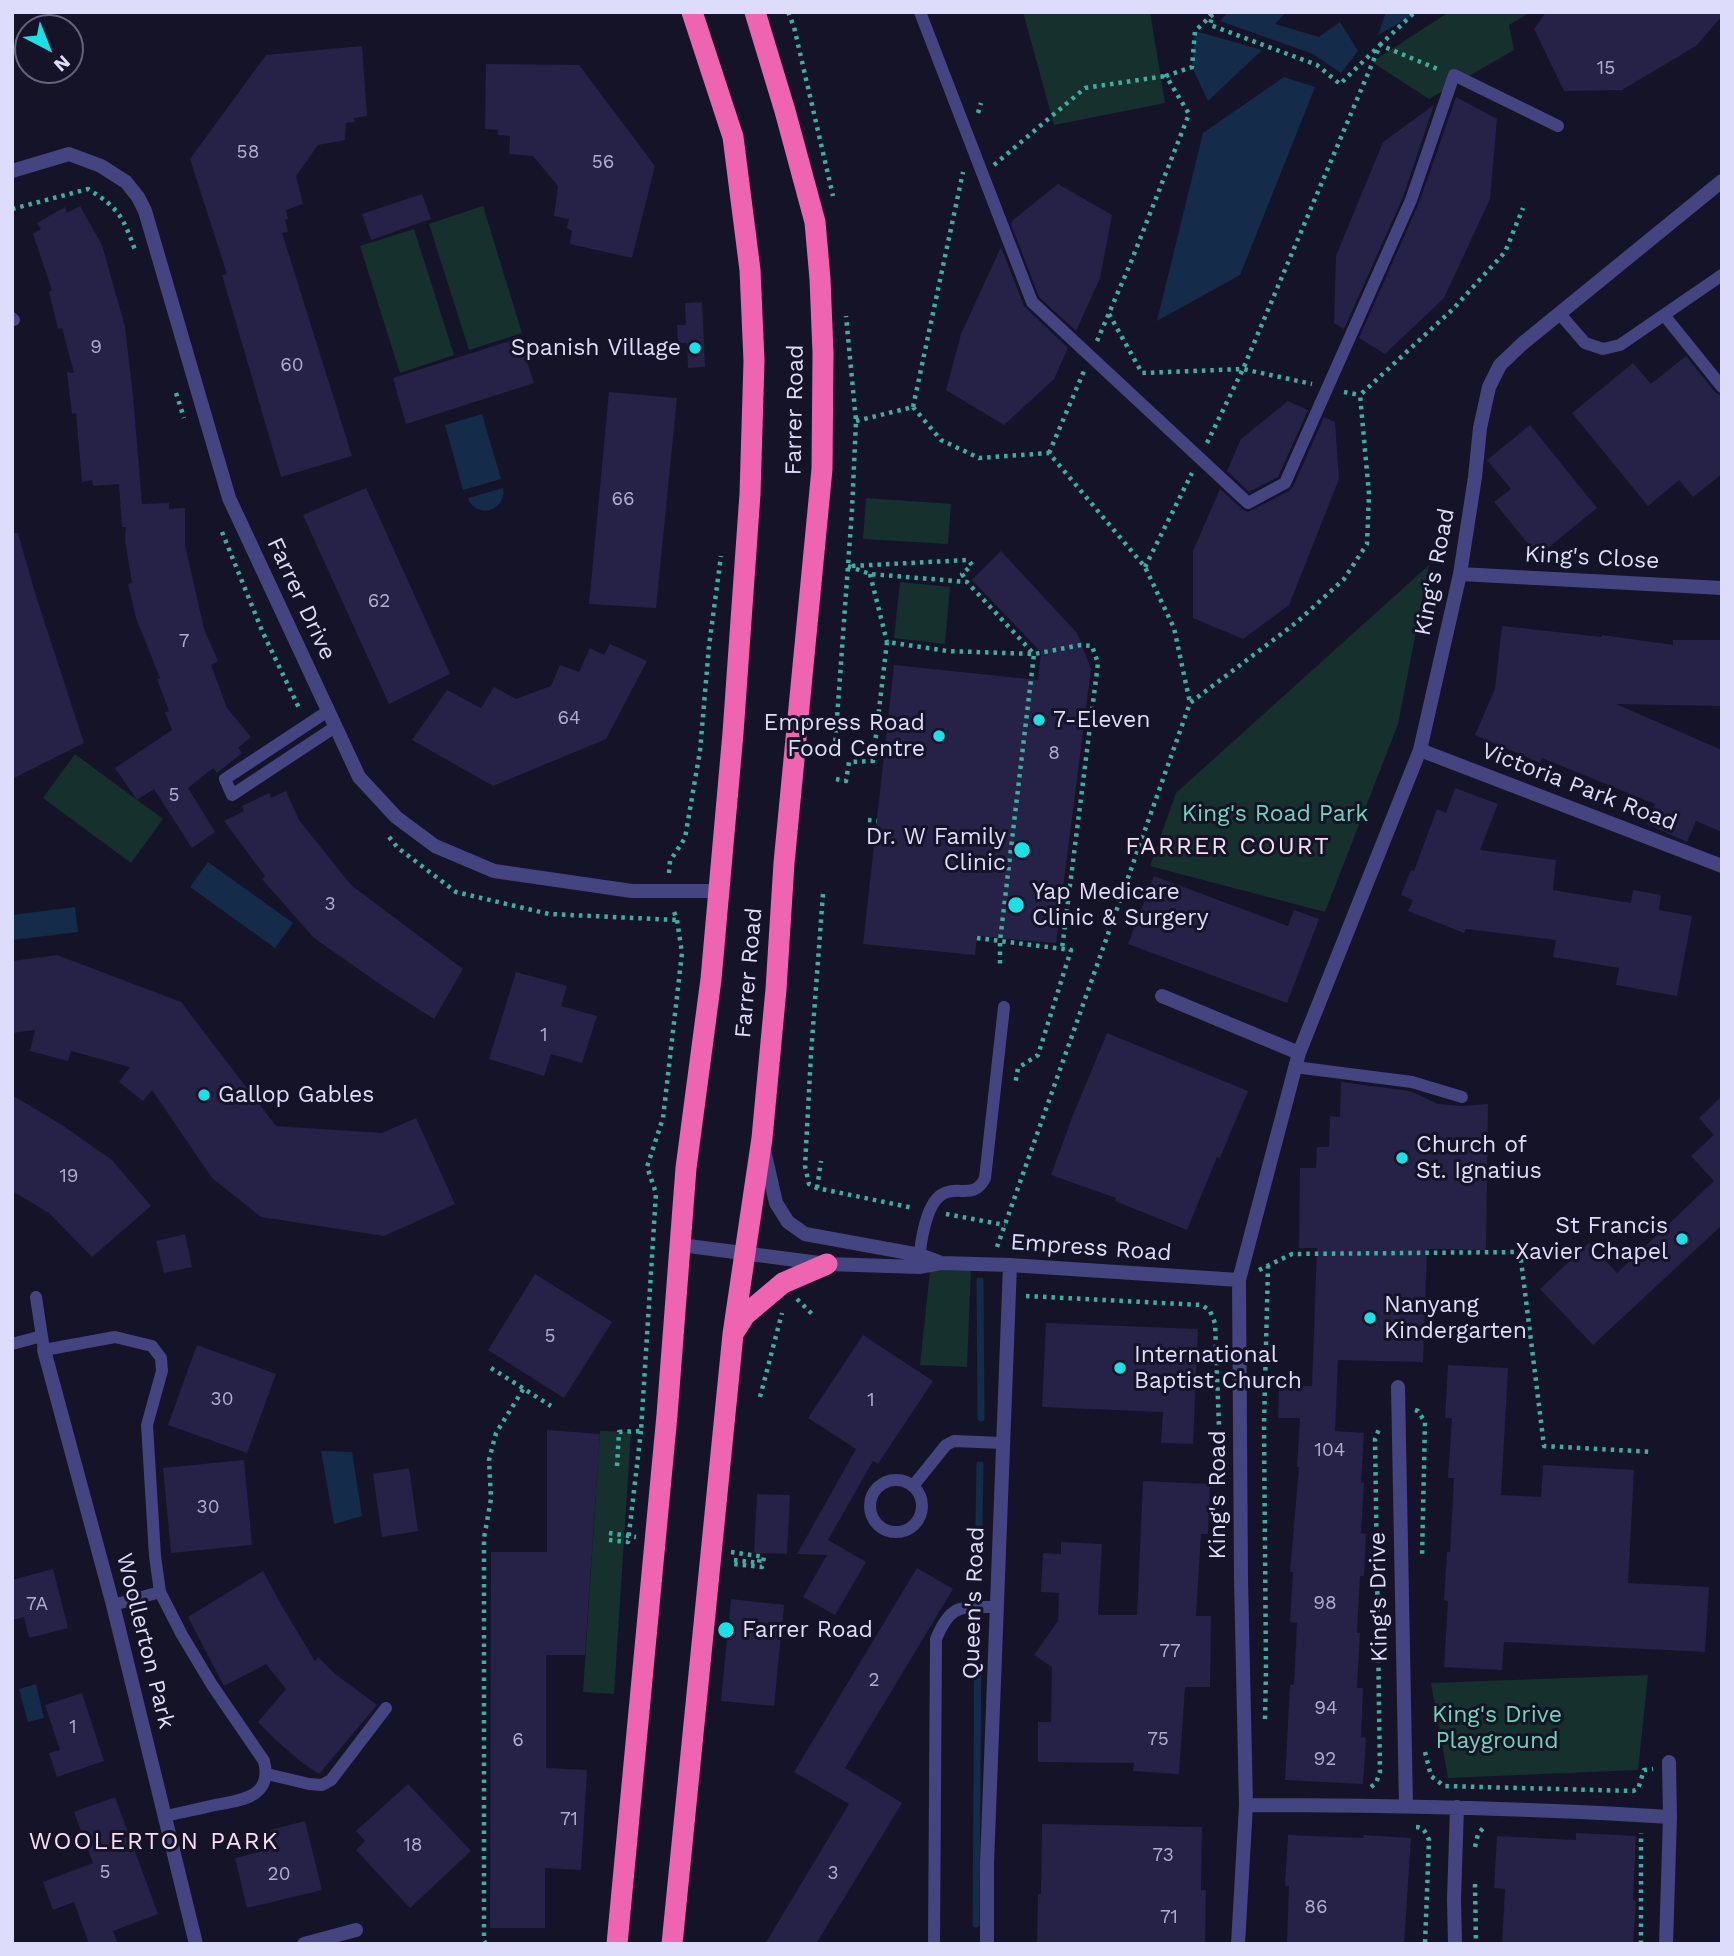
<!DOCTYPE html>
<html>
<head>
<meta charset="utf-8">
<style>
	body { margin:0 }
	#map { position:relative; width:1734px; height:1956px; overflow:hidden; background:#151327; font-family:"Work Sans",sans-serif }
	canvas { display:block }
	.frame { position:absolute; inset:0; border:14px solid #dddcfb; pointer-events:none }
	.north { position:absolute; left:14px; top:14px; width:70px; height:70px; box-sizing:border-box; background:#151327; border:2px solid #65637c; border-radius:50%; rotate:138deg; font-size:19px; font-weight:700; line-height:28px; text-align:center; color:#dddcfb }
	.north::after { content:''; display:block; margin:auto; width:24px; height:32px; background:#1ce0e7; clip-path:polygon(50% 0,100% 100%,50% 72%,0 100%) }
</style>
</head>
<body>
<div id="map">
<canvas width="1734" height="1956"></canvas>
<div class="frame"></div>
<div class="north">N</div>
</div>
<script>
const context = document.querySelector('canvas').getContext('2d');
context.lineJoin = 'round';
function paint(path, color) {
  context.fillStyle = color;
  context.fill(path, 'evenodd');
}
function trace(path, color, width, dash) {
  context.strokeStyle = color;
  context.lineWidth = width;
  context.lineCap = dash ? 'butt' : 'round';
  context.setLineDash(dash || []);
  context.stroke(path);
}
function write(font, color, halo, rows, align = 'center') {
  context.font = font + ' "Work Sans",sans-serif';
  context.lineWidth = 6;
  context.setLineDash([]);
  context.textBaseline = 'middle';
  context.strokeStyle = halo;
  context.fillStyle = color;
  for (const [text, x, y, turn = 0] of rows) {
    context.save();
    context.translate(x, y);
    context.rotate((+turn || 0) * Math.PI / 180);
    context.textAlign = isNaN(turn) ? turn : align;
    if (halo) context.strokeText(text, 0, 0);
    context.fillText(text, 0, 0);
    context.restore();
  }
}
const green = new Path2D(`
	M1023 12H1150L1165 103 1054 125Z
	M1449 12H1531L1509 25 1514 50 1429 99 1372 62Z
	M483 206 522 333 469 350 429 224Z
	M414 229 454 355 400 373 360 246Z
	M866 498 951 504 948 544 863 539Z
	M1429 565 1398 724 1325 912 1150 866 1176 793Z
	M900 582 950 587 945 644 894 638Z
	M75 754 163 819 131 863 43 798Z
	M971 1268 967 1367 920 1365 930 1271Z
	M600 1431 631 1432 614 1694 583 1692Z
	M1648 1675 1638 1770 1448 1778 1431 1683Z`);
const water = new Path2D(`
	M1228 12H1286L1275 24 1319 37 1340 22 1358 51 1341 73 1313 54 1220 21Z
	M1386 12H1419L1378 35Z
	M1195 31 1262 50 1208 101 1192 67Z
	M1284 77 1315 87 1240 275 1157 321 1203 133Z
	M482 414 501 479 463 490 445 425Z
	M503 488C507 511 476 520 468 498Z
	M208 862 293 923 275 948 190 887Z
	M75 907 78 932 12 940V915Z
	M321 1451 352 1452 362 1516 334 1524Z
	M36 1684 44 1718 28 1722 19 1689Z`);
const stream = new Path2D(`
	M980 1281 981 1418
	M978 1577 980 1465
	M976 1924 978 1628`);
const building = new Path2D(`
	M1546 12H1722V16L1696 46 1622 90 1564 91 1534 29Z
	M362 46 367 116 354 118 355 122 346 123 345 140 318 145 296 176 303 204 286 210 288 219 285 220 288 232 282 233 352 456 281 477 222 275 227 274 190 159 266 55Z
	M486 64 579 65 655 166 632 258 570 244 572 231 567 228 569 219 554 216 558 186 533 156 509 154 510 136 498 135V130L485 129Z
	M1456 97 1497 119 1490 199 1444 298 1385 354 1359 338 1419 203Z
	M1434 105 1403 197 1344 329 1334 323 1336 256 1383 142Z
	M1058 184 1112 215 1100 278 1076 331 1039 297 1011 224 1013 220Z
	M422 194 431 219 371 240 362 214Z
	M80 206 102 245 125 327 133 396 142 504 169 503V509L185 508V545L204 629 218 661 211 665 227 708 251 737 238 748 242 753 217 773 213 768 188 788 215 832 192 848 154 789 137 800 115 768 172 730 165 712 169 711 157 679 160 678 136 618 128 584 132 583 125 540 126 527H122L119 484 93 486 92 480 82 482 76 413 72 414 67 372 74 373 62 328 58 329 49 292 52 290 33 234 41 229 37 223 65 207 67 213Z
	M1001 247 1024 306 1068 348 1054 379 1004 425 946 390 961 334Z
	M702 302 705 367 688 368 687 343H678L677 325H686L685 303Z
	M519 338 534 383 406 424 393 378Z
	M1686 356 1715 392 1722 396V474L1693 497 1679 480 1648 506 1572 413 1633 363 1651 384Z
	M609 392 677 398 656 608 589 604Z
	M1288 401 1308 410 1278 477 1249 492 1227 471 1241 439Z
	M1324 417 1335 422 1339 479 1289 605 1243 639 1193 618V551L1220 489 1242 509 1248 512 1289 491 1293 487Z
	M1530 425 1597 508 1538 556 1494 502 1511 489 1487 460Z
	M366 488 450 674 389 704 303 515Z
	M12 533H18L36 596 84 743 12 779Z
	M1001 551 1077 633 1091 669 1056 943 977 936 975 955 863 944 894 665 1038 680 1041 652 972 580Z
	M1502 626 1602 637V635L1673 645V640H1722V706L1616 704 1722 750V832L1696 821 1687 842 1647 824 1655 804 1542 758 1540 763 1475 735 1495 689Z
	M610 644 647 661 606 739 493 786 412 740 447 690 481 708 494 687 516 699 551 686 560 665 579 672 590 648 604 655Z
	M1455 788 1498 804 1480 850 1556 860 1553 890 1631 903 1633 890 1661 895 1659 910 1692 916 1677 996 1616 985 1619 968 1553 957 1556 940 1466 929 1464 933 1408 911 1413 900 1401 895 1411 870 1414 871 1437 809 1446 813Z
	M286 791 299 820 351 885 463 969 434 1019 384 987 314 938 262 879 265 876 224 821 244 811 242 806 269 793 271 798Z
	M1154 876 1288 926 1294 910 1319 919 1287 1003 1128 944Z
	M57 955 181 1002 276 1126 382 1133 416 1118 455 1204 384 1236 261 1217 212 1178 152 1090 143 1101 119 1082 130 1067 71 1051 68 1061 30 1051 35 1030 12 1033V961Z
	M516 972 567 986 561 1006 597 1016 582 1063 551 1054 544 1076 489 1059Z
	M1107 1033 1248 1091 1220 1158 1217 1157 1187 1230 1115 1201 1116 1198 1051 1175 1073 1115Z
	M1341 1082 1410 1091 1438 1104 1463 1106 1488 1104 1486 1250 1427 1249 1423 1362 1338 1360 1335 1431 1364 1433 1361 1482 1364 1483 1361 1533 1366 1534 1364 1576H1360L1357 1633H1360L1357 1688H1363L1361 1737 1366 1738 1363 1784 1285 1780 1290 1685H1294L1297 1623 1290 1622 1293 1572H1290L1299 1467H1297L1300 1418H1278L1279 1386H1312L1317 1248H1299L1300 1168H1316L1317 1147H1329L1330 1116 1340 1117Z
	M12 1095 62 1125 112 1160 151 1206 92 1257 49 1213 12 1191Z
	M1722 1096V1225L1593 1345 1540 1289 1589 1243 1617 1273 1714 1181 1691 1156 1714 1135 1699 1118Z
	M185 1234 192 1267 164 1273 156 1241Z
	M535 1274 612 1322 564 1398 488 1350Z
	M1046 1323 1198 1329 1193 1444 1161 1443 1163 1412 1042 1407Z
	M863 1335 933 1381 878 1464 873 1461 828 1540 866 1562 835 1615 803 1597 827 1555 797 1554 856 1449 808 1418Z
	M197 1345 276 1374 247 1453 168 1425Z
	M1448 1365 1508 1368 1501 1495 1541 1497 1543 1465 1634 1470 1628 1583 1709 1587 1705 1652 1504 1642 1502 1670 1444 1667 1448 1601 1444 1600 1447 1552H1450L1454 1478H1448L1452 1418H1445Z
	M547 1430 600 1434 585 1655H546V1768L587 1770 581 1870 545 1868V1928H490L491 1552H547Z
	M244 1460 252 1545 171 1553 163 1468Z
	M409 1468 418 1531 382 1537 373 1474Z
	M1143 1481 1210 1484 1208 1534H1201L1196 1616H1211L1210 1687H1185L1179 1774 1133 1771 1134 1763 1038 1762V1722H1051L1052 1667 1034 1655 1058 1621 1059 1593 1041 1592 1043 1553 1061 1554V1542L1102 1544 1098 1615H1137Z
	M757 1494 790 1495 787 1554 754 1553Z
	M917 1568 953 1589 845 1768 902 1803 816 1944H765L849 1804 794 1772Z
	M53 1569 68 1628 29 1638 24 1617 12 1620V1580Z
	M263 1571 283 1608 315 1661 318 1657 335 1674 377 1705 319 1774 300 1761 277 1741 258 1722 286 1689 266 1664 224 1686 188 1617Z
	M731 1599 784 1605 774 1706 721 1701Z
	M82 1693 104 1761 57 1777 49 1753 60 1750 45 1705Z
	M408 1784 471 1851 410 1908 356 1850 365 1841 356 1831Z
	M115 1797 158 1914 113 1931 118 1944H89L74 1902 53 1910 43 1882 93 1863 74 1812Z
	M305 1821 322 1890 247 1908 235 1858 275 1848 270 1830Z
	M1042 1824 1202 1827 1201 1890H1206L1205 1944H1037L1038 1894H1041Z
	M1576 1833 1636 1836 1633 1900 1636 1901 1633 1944H1502L1505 1889 1494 1888 1497 1836 1576 1840Z
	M1288 1835 1363 1838 1364 1835 1411 1838 1404 1944 1287 1942 1289 1886H1285Z`);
const path = new Path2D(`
	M788 12 794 27 833 196
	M1209 12 1212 16 1210 25 1317 65 1340 84 1380 45 1440 70
	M978 113 981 103
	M994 165 1085 88 1166 76
	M12 209 88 189C119 208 123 217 135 250
	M1109 314 1142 373 1243 369 1312 384
	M1097 341 1131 262 1189 114 1166 76 1192 67 1195 31 1215 12
	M1344 392 1360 395
	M176 393 184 418
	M913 407 941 440 979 458 1049 453 1145 567 1174 628 1190 703
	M913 407 963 172
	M856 421 913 407
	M1207 443 1243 369 1380 45 1415 12
	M1049 453 1084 371
	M222 532 263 633 300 710
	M848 566 870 574 967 582 1034 654 1000 941V967
	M852 566 968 560 972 565 962 574 967 582
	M1145 567 1192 473
	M870 574 887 642
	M840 757 835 746 852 510 856 421 846 316
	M836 779 846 781 849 762 873 761 887 642 947 651 1034 654 1081 645 1092 646 1098 663 1062 949
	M868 820 877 821
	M389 837 398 848 456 892 549 914 677 920
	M669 873 670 861 685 838 700 751 709 646 721 556
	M823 894 811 1054 805 1166 809 1184 817 1188 913 1208
	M977 938 1071 950 1038 1055 1018 1068 1015 1085
	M817 1188 821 1161
	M946 1214 1005 1225
	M997 1247 1190 703 1297 622 1344 579 1367 544 1369 494 1360 395 1453 309 1505 252 1523 208
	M1259 1270 1292 1254 1520 1252 1544 1446 1653 1452
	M1026 1296 1202 1305 1210 1311 1215 1323 1219 1427
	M797 1299 813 1315
	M491 1368 551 1406
	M760 1397 782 1313
	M1415 1410 1418 1411 1425 1422 1422 1558
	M617 1466 619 1432 641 1431 656 1193 647 1167 663 1118 682 953 677 920 673 909
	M609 1533 636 1537
	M609 1540 628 1542 641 1431
	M731 1552 764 1557 762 1567 734 1564
	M734 1560 759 1563 760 1556
	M1265 1719 1266 1670 1264 1424 1268 1266
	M1425 1752 1431 1776 1444 1786 1633 1791 1638 1789 1644 1770 1653 1769
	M1371 1787 1376 1783 1380 1772 1375 1439 1379 1429
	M1416 1827C1424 1827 1426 1833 1429 1840L1425 1944
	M1475 1847 1478 1834 1484 1827
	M1475 1884 1476 1944
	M486 1944 484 1941V1538L491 1499 489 1460 496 1433 524 1388
	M1641 1944V1833`);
const lane = new Path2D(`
	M920 12 1032 302 1248 503 1285 483 1411 200 1454 75 1558 126
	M1559 313 1585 343 1603 349 1620 345 1722 275
	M1664 315 1722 387
	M12 318 14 320
	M328 711 225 779 232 795 335 727
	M1295 1067 1412 1082 1462 1097
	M919 1264C920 1246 925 1206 941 1195 957 1184 974 1201 985 1178L1004 1007
	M36 1297 44 1350 115 1337 152 1346 161 1358 162 1371 147 1425 155 1556 160 1592 182 1635 212 1685 264 1761C273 1797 242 1800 215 1805 199 1809 182 1812 166 1816
	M12 1344 42 1336
	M870 1506a26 26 0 1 1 52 0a26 26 0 1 1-52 0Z
	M913 1486 946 1445 954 1441 1003 1443
	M113 1605 160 1592
	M267 1774 309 1784 322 1785 331 1780 386 1708
	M934 1944 936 1639C951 1603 961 1607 997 1607`);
const street = new Path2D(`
	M12 171 69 154 101 166 126 182 138 197 145 211 229 498 359 777 396 817 435 846 494 871 632 891H719
	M1460 574 1722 588
	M1420 750 1722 866
	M1162 996 1299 1053
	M764 1150 776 1203 788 1222 805 1234 920 1255 939 1262
	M681 1245 827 1264 919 1267 941 1263 1010 1265 1239 1280
	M44 1350 113 1605 196 1944
	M1398 1387 1406 1806
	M1246 1805C1387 1805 1529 1808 1670 1817
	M304 1944 356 1930
	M987 1944V1863L1010 1265
	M1238 1944 1246 1805 1241 1579 1239 1280 1299 1053 1420 750 1460 574 1475 477 1480 428 1489 387 1500 365 1522 344 1722 181
	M1455 1944 1454 1899 1457 1807
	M1666 1944 1670 1817 1669 1762`);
const highway = new Path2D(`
	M734 1332 745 1315 783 1283 827 1264
	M617 1944 667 1415 686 1168 711 979 733 733 750 494 754 361 750 270 733 137 692 12
	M672 1944 733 1334 762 1138 776 989 784 863 822 469 823 353 820 279 815 222 785 111 755 12`);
const markers = [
	[695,348,7,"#1ce0e7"],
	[1039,720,7,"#1ce0e7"],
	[939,736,7,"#1ce0e7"],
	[1022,850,9,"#1ce0e7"],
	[1016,905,9,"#1ce0e7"],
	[204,1095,7,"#1ce0e7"],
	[1402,1158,7,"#1ce0e7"],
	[1682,1239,7,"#1ce0e7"],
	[1370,1318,7,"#1ce0e7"],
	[1120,1368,7,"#1ce0e7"],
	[726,1630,9,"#1ce0e7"]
];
const numberNames = [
	["15",1606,68],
	["58",248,152],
	["56",603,162],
	["9",96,347],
	["60",292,365],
	["66",623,499],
	["62",379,601],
	["7",184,641],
	["64",569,718],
	["8",1054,753],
	["5",174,795],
	["3",330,904],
	["1",544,1035],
	["19",69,1176],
	["5",550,1336],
	["30",222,1399],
	["1",871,1400],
	["104",1330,1450],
	["30",208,1507],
	["98",1325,1603],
	["7A",37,1604],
	["77",1170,1651],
	["2",874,1680],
	["94",1326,1708],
	["1",73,1727],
	["75",1158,1739],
	["6",518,1740],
	["92",1325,1759],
	["71",569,1819],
	["18",413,1845],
	["73",1163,1855],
	["5",105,1872],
	["3",833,1873],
	["20",279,1874],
	["86",1316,1907],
	["71",1169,1917]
];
const poiNames = [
	["Spanish Village",681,348,"right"],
	["7-Eleven",1053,720],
	["Empress Road",925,723,"right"],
	["Food Centre",925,749,"right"],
	["Dr. W Family",1006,837,"right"],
	["Clinic",1006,863,"right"],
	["Yap Medicare",1032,892],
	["Clinic & Surgery",1032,918],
	["Gallop Gables",218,1095],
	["Church of",1416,1145],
	["St. Ignatius",1416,1171],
	["St Francis",1668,1226,"right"],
	["Xavier Chapel",1668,1252,"right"],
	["Nanyang",1384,1305],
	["Kindergarten",1384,1331],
	["International",1134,1355],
	["Baptist Church",1134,1381],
	["Farrer Road",742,1630]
];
const streetNames = [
	["Farrer Road",795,410,-89],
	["King's Close",1592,558,3],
	["King's Road",1435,572,-79],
	["Farrer Drive",301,599,65],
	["Victoria Park Road",1579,787,21],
	["Farrer Road",749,973,-85],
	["Empress Road",1091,1248,4],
	["King's Road",1218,1495,-90],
	["King's Drive",1379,1597,-91],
	["Queen's Road",974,1603,-88],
	["Woollerton Park",145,1641,76]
];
const parkNames = [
	["King's Road Park",1275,814],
	["King's Drive",1497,1715],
	["Playground",1497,1741]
];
const neighbourhoodNames = [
	["FARRER COURT",1228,847],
	["WOOLERTON PARK",154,1842]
];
paint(green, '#16302d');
paint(water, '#142c49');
trace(stream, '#142c49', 7);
paint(building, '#262146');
trace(path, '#3dae9f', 4.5, [3.5, 5]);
trace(lane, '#434480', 12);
trace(street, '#434480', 14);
trace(highway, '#ee64b0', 21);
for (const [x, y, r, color] of markers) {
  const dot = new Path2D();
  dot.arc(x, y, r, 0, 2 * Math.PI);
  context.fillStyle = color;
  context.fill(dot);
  trace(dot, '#151327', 2.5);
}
write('19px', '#afadce', null, numberNames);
write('23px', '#dddcfb', '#151327', poiNames, 'left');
write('23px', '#dddcfb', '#151327', streetNames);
write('23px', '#6fd5b4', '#151327', parkNames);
context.letterSpacing = '2px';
write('24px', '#fbdef3', '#151327', neighbourhoodNames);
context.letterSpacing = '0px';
</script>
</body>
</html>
